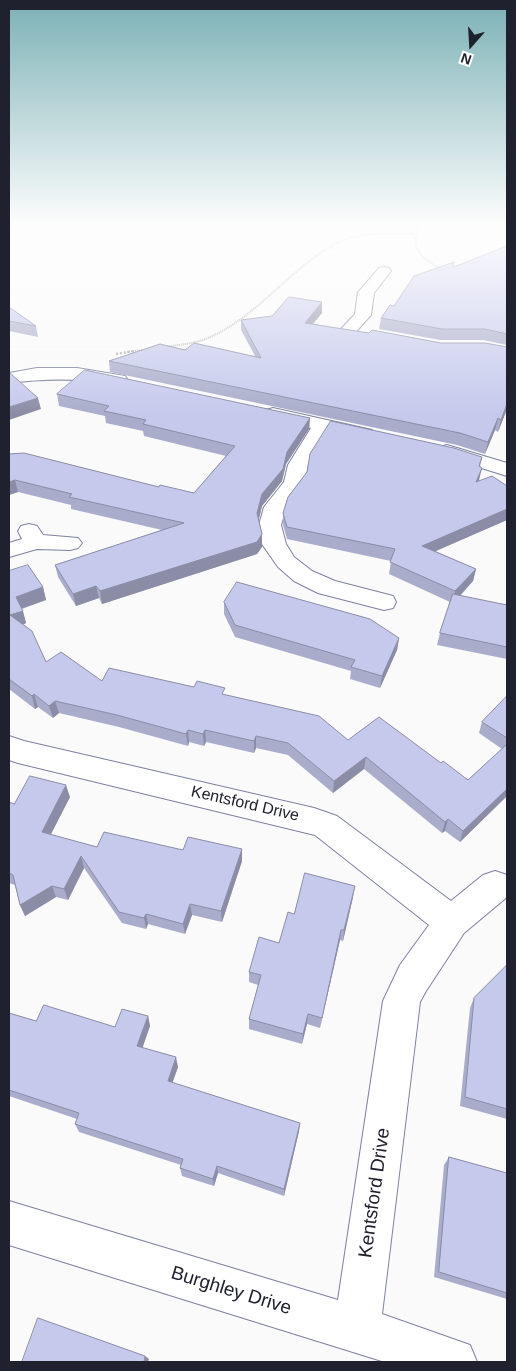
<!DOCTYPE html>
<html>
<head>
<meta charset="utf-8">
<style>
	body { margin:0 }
	#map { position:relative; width:516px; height:1371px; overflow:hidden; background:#fafafa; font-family:Arial,sans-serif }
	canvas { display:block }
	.frame { position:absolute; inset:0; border:10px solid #20212e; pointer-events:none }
	.north { position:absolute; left:446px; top:20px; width:50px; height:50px; -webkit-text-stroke:4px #fff; paint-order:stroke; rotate:199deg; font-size:14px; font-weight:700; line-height:20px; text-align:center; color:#20212e }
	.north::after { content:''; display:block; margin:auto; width:18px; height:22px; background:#20212e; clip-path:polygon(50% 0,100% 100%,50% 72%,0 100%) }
</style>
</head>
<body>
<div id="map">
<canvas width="516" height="1371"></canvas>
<div class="frame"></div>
<div class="north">N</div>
</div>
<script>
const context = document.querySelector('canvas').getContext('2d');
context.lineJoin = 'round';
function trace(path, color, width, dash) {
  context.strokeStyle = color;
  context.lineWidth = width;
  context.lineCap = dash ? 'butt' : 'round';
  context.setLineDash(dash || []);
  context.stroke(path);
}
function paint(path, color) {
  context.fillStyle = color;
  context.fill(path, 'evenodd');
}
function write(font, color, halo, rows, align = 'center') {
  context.font = font + ' Arial,sans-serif';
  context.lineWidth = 4;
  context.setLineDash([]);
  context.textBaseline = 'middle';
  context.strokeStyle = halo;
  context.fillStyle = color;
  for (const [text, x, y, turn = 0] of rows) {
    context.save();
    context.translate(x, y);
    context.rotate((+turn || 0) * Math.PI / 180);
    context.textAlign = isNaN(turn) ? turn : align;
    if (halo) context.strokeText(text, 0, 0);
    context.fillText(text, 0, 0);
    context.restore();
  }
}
const pathFar1 = new Path2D(`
	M420 223C409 248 420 257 441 269
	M165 347C177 345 191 344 203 340 254 321 288 270 335 244 358 231 389 234 414 234
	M127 352 142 350`);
const path = new Path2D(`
	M116 354 135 351`);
const minor = new Path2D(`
	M384 267 389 268 391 271 374 293 371 315 354 334H342L340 330 355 314 358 292 361 289 379 268Z
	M37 368H77L125 376 128 380 125 384 119 385C81 378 47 378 9 383V373Z
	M273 408 372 430 375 434 372 438 365 440 329 432 308 465 305 483 286 508 281 525 286 544 294 557 312 571 335 581 393 596 396 602 393 608 384 610 318 593 294 581 278 567 262 544 259 525 264 507 284 482 288 465 311 428 266 418 263 414 266 410Z
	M447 445 507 463V476L440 455 437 451 440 447Z
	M29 524 37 526 43 535 78 538 82 543 78 548 70 550 37 549 9 557V543L22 539 18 531 21 526Z
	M9 736 24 741 314 808 337 816 451 901 483 875 495 871 507 875V897L464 933 426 991 420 1002 382 1314 470 1345 477 1362H385L9 1245V1201L338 1300 383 1001 400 965 429 925 315 835 18 763 9 760Z`);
const wall = new Path2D(`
	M507 246V345L483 340H440L379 329 381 318 394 306 453 267Z
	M9 307 36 326 38 337 9 331Z
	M322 313 313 324 369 333 441 343 507 347V409L498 432 495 430 485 454 457 445 110 372 109 361 185 350 255 356 241 330V320Z
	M57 394 310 418 309 429 286 464 282 481 262 506 259 520 262 534V547L257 554 102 604 99 598 76 606 58 577 55 565 162 530 71 509V505L18 492 9 495V454L159 487 194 493 226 456 144 436 143 431 106 423 105 416 59 406Z
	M482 457 480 467 479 481 507 520 435 551 476 569 473 581 460 596 507 605V659L437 645 440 633 450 602 389 574 391 561 287 539 283 525V513Z
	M9 571 43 587 46 600 22 609 26 623 23 625 46 662 102 681 225 695 348 740 441 763 468 780 502 749 479 733 482 722 507 696V796L460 842 445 831 442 833 364 769 333 793 288 755 256 748 254 753 206 742 204 746 189 742 188 746 119 727 59 713 53 718 38 707 35 709 9 689Z
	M224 602 399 638 397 650 380 688 350 679 351 671 235 637 224 614Z
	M70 797 50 835 97 847 183 850 242 849V861L222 922 192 915 185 934 148 924 146 929 122 923 84 868 68 900 56 897 25 916 20 905 15 885 9 883V802L14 804Z
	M353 897 343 941 340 940 320 1028 307 1024 302 1044 249 1029V1019L258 985 249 982V972L279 943 294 914Z
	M507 965V1119L460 1106 470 1008 474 998Z
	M9 1013 36 1021 115 1027 148 1016 150 1026 142 1048 178 1067 172 1083 300 1123 299 1131 284 1196 218 1173 214 1186 182 1176 180 1168 181 1165 79 1132 75 1124 77 1119 9 1096Z
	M449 1157 507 1173V1299L434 1277 444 1165Z`);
const shadedWall = new Path2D(`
	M322 302V313L305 333V323Z
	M38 398 41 409 9 420V407Z
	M507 404V409L498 432 501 420Z
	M310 418 309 429 286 464 282 481 262 506 257 525V513L262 494 287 452Z
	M498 418 495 430 485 454 488 442Z
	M482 468 479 480 474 494 476 482Z
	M15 480 18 492 9 495V482Z
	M507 509V520L420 558 422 546Z
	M262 534V547L257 554 102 604 100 591Z
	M476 569 473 581 453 603 455 591Z
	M96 586 99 598 76 606 73 594Z
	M43 587 46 600 20 609 16 597Z
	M23 611 26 623 14 628 10 615Z
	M399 638 397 650 380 688 382 676Z
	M34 694 38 707 35 709 32 696Z
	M55 701 59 713 53 718 49 706Z
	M188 730 189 742 188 746 186 734Z
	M205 730 206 742 204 746 203 734Z
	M256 736V748L254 753V741Z
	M366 757 364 769 333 793 334 781Z
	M66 785 70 797 46 844 42 832Z
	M507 789V796L460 842 463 831Z
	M448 819 445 831 442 833 445 822Z
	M242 849V861L222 922 221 911Z
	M81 856 84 868 68 900 64 889Z
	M52 886 56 897 25 916 20 905Z
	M355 886 353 897 343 941 344 930Z
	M190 904 192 915 185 934 183 924Z
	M146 914 148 924 146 929 144 918Z
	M341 930 340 940 320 1028 322 1018Z
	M308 1014 307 1024 302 1044 303 1034Z
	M148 1016 150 1026 140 1055 137 1046Z
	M176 1057 178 1067 170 1090 168 1081Z
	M300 1123 299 1131 284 1196V1189Z
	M217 1166 218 1173 214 1186 213 1179Z
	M145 1356 149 1359 148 1362H144Z`);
const building = new Path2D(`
	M507 246V334L485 329H442L381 318 390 305 394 306 414 276 454 262 453 267Z
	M289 297 322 302 305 323 369 333 372 330 441 343H485L507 347V404L501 420 498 418 488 442 460 433 109 361 160 344 185 350 194 343 261 358 241 320 272 316Z
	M9 307 36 326 9 321Z
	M85 370 310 418 287 452 283 469 262 494 257 513 262 534 257 542 100 591 96 586 73 594 55 565 184 523 69 497 72 494 15 480 9 482V454L24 453 159 487 160 485 194 493 235 446 143 424 146 420 104 411 109 406 57 394Z
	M9 373H10L38 398 9 407Z
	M331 421 454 448 482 457 479 466 482 468 476 482 492 476 507 486V509L422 546 476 569 455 591 390 562 395 549 287 527 283 513 288 497 307 472 310 454Z
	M28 565 43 587 16 597 23 611 10 615 32 631 46 662 61 652 102 681 109 668 194 687 197 681 225 688 222 694 319 716 348 740 379 717 441 763 443 761 468 780 507 744V789L463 831 448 819 445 822 366 757 334 781 288 743 256 736 254 741 205 730 203 734 188 730 186 734 117 715 55 701 49 706 34 694 32 696 9 679V571Z
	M237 582 370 619 399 638 382 676 351 667 355 660 235 625 224 602Z
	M453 594 507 605V647L440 633Z
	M507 696V738L482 722Z
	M30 776 66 785 42 832 97 847 104 832 183 850 188 837 242 849 221 911 190 904 183 924 146 914 144 918 119 912 81 856 64 889 52 886 20 905 13 875 9 873V802L14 804Z
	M305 873 355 886 344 930H341L322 1018 308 1014 303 1034 249 1019 261 975 249 972 259 937 279 943 288 912 294 914Z
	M507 965V1109L465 1097 474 998Z
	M44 1005 115 1027 122 1009 148 1016 137 1046 176 1057 168 1081 300 1123 284 1189 217 1166 213 1179 180 1168 183 1159 75 1124 79 1113 9 1090V1013L36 1021Z
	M449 1157 507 1173V1293L439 1272Z
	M38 1318 145 1356 144 1362H22Z`);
const streetNames = [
	["Kentsford Drive",245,804,13]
];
const nearStreetnames = [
	["Kentsford Drive",375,1193,-82],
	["Burghley Drive",231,1291,17]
];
trace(minor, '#7d81a0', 2);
trace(pathFar1, '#afb0b4', 2, [1, 1]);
trace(path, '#afb0b4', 2.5, [2, 2]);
paint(minor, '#fff');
paint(wall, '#a9adcb');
paint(shadedWall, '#8a8da5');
paint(building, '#c5c9ec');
trace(building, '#8a8da5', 1);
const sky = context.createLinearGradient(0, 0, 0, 415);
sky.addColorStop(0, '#7bb1b6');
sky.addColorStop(0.54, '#fdfdfd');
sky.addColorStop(1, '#fdfdfd00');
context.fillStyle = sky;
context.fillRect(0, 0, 516, 415);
write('16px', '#20212e', '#fff', streetNames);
write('19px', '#20212e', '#fff', nearStreetnames);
</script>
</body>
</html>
